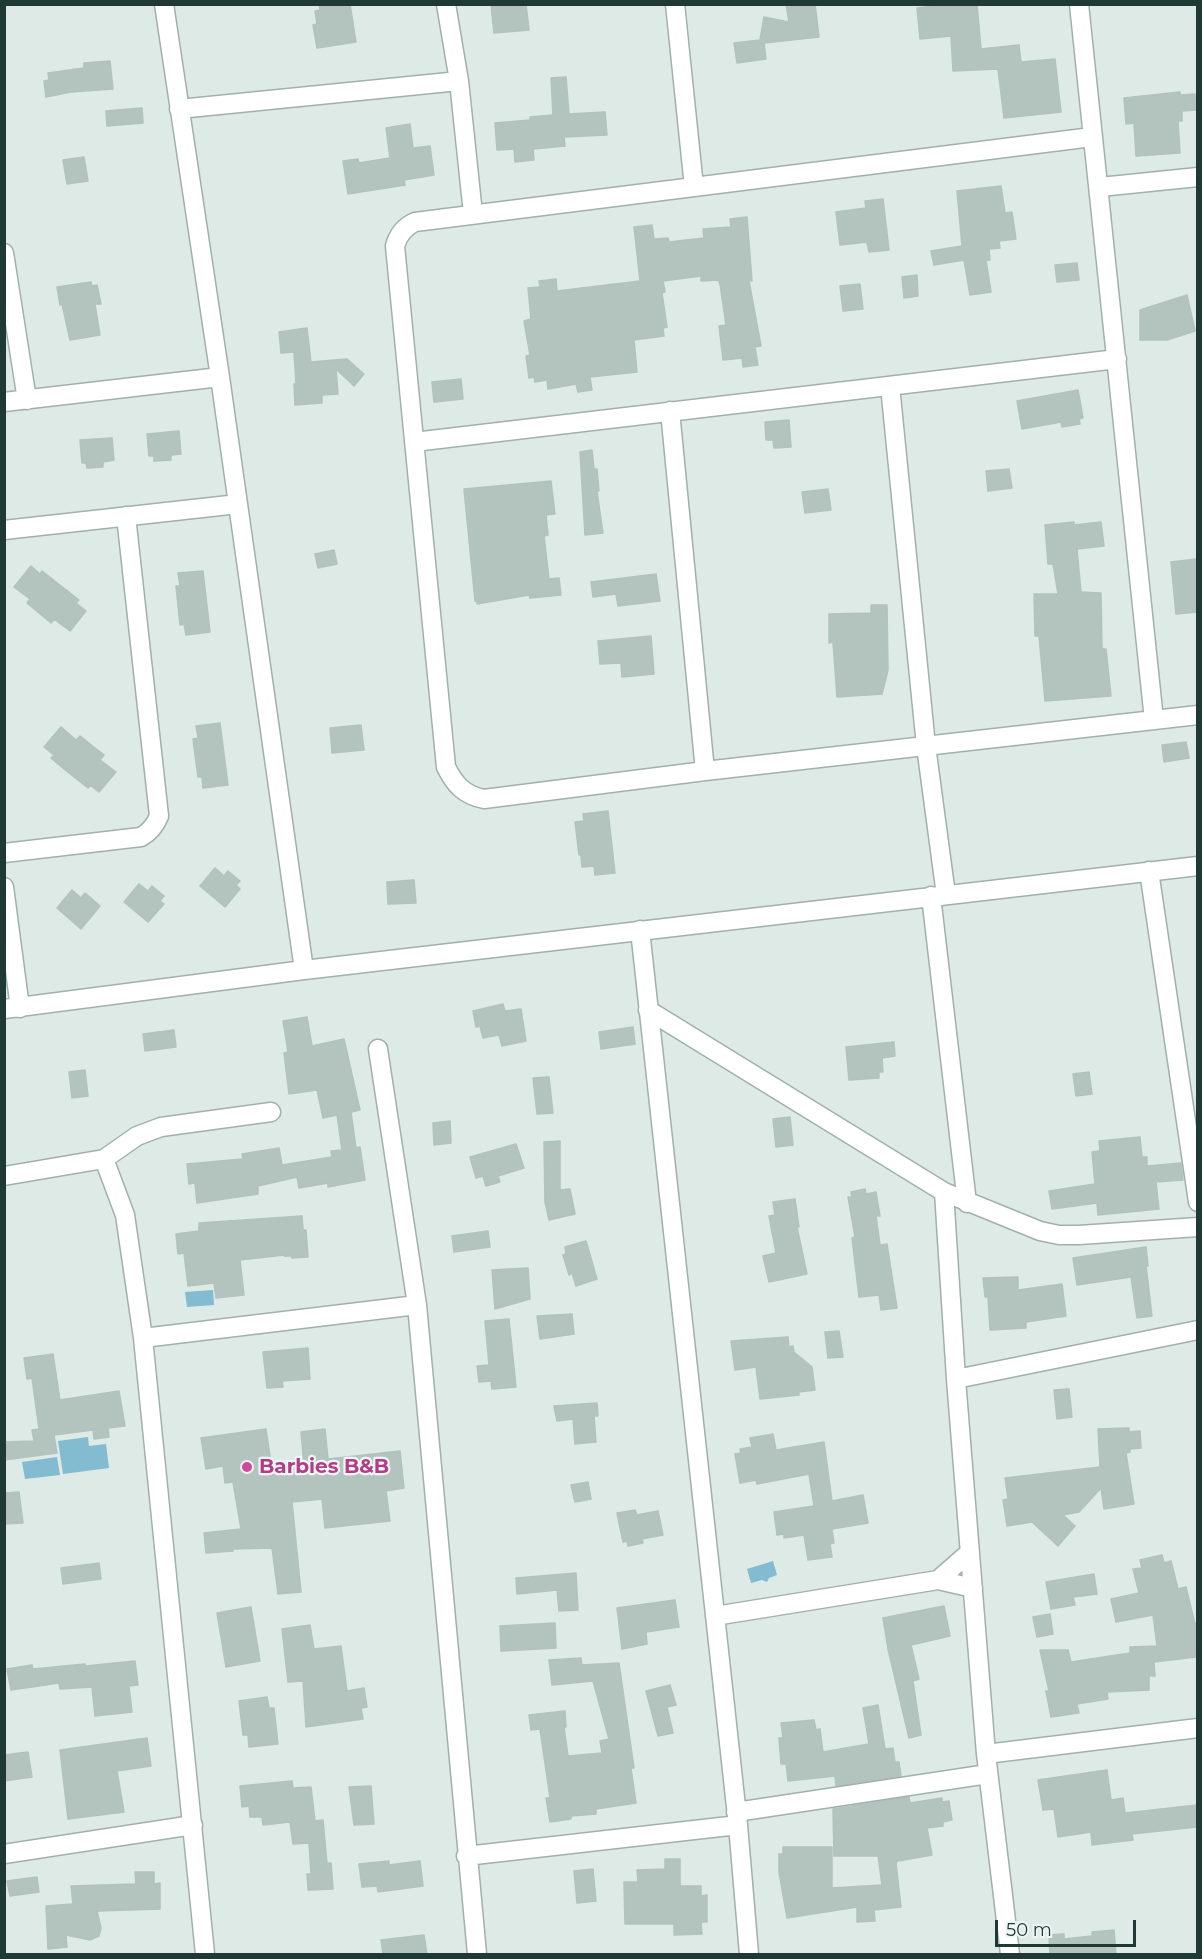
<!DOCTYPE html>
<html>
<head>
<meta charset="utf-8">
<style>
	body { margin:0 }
	#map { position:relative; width:1202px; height:1959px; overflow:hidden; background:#ddeae6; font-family:Montserrat,sans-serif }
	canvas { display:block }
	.frame { position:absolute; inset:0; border:6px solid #1f3935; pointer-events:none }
	.scale { position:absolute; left:995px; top:1920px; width:141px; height:27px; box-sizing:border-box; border:3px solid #1f3935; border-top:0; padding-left:8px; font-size:18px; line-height:21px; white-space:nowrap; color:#1f3935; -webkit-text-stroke:4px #eef6f3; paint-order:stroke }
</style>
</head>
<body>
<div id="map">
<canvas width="1202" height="1959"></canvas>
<div class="frame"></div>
<div class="scale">50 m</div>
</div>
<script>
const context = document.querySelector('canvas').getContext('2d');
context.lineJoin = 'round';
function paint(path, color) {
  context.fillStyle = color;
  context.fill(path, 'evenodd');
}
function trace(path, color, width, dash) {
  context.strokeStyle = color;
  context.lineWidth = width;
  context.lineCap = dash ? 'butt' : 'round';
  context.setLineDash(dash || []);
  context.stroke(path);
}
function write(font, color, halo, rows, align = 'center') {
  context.font = font + ' Montserrat,sans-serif';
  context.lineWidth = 4.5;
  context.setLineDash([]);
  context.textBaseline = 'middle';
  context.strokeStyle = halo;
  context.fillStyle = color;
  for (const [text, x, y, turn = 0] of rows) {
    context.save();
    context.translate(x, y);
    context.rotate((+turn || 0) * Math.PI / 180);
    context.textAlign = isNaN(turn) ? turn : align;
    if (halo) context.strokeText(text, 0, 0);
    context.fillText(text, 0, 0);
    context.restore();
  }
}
const water = new Path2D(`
	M213 1290 214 1305 187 1307 185 1292Z
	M88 1437 89 1446 106 1444 109 1468 63 1474 58 1441Z
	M57 1457 60 1475 25 1479 22 1462Z
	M773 1561 777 1575 769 1578 767 1582 762 1580 751 1583 747 1569Z`);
const building = new Path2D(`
	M319 4H350L356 42 317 48 313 25 317 24 315 11 320 10Z
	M491 4H526L529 30 494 33Z
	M786 4H815L819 37 764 43 766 59 737 63 734 43 760 40 764 17 789 22Z
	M951 4H977L981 49 1019 45 1021 62 1055 59 1061 112 1004 118 998 69 953 71 951 36 920 39 917 8Z
	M110 61 113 89 71 92 46 97 44 81 49 80 48 73 84 68V63Z
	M566 77 569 114 605 112 607 135 564 137 565 146 533 149 534 160 515 162 514 149 497 150 495 123 530 120V117L553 115 551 78Z
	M1180 92V95L1195 94 1196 110 1182 111V121H1178L1180 153 1136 156 1134 123 1126 124 1124 98Z
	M142 108 143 123 107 126 106 111Z
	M410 124 413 148 430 146 434 175 404 180 405 185 348 194 343 161 358 159 359 163 390 158 386 128Z
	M84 157 88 181 67 184 63 160Z
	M1001 186 1005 213 1012 212 1016 239 999 241 1000 248 989 249 990 260H986L991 292 970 295 964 260 934 265 931 251 962 246 957 191Z
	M883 199 889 250 869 252 867 242 840 245 836 212 866 208 865 201Z
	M747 217 752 281H749L761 346 755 347 758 365 743 367 742 358 723 360 719 326 726 325 720 284 718 280 701 281V276L663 281 665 292 662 293 667 327 663 328 664 336 634 340 637 372 590 377 592 390 578 392 576 384 548 389 547 380 535 382 534 377 529 378 526 356 530 355 524 321 531 319 528 288 540 287 539 281 556 279 557 291 640 281 634 227 652 225 654 239 668 238 669 242 704 238 703 229 731 227 730 219Z
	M1077 263 1079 280 1057 282 1055 265Z
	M917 275 918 296 904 298 902 277Z
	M91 282 92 286 97 285 101 304H95L100 335 70 340 62 304 60 305 57 287Z
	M860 284 863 309 843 311 840 286Z
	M1187 295 1195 331 1167 340H1140V310Z
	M307 328 311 362 347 359 364 374 354 386 336 369 338 394 322 395V403L295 405 294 384H296L294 352 281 353 279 332Z
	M461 379 463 399 434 402 432 382Z
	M1078 390 1083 418 1079 419 1080 424 1062 427 1061 422 1022 429 1017 401Z
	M789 420 791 447 774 448 773 440H766L765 422Z
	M179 431 181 454 171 455V460L154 461V456H149L147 434Z
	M112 438 114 460 103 462V467L87 468 86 463H82L80 440Z
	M592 450 594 469H597L599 491H597L603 533 585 535 580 452Z
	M1009 469 1012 488 988 491 986 471Z
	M551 481 555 514 546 515 548 535 544 536 549 579 559 578 561 595 530 598 529 595 477 604V601H475L464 489Z
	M828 489 831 510 805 513 802 492Z
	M1074 522V525L1101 522 1104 546 1077 549 1081 592 1101 593 1102 649H1106L1111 696 1045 701 1039 636H1035L1034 594H1058L1053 564H1048L1045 525Z
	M334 550 337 564 318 568 315 554Z
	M1197 559V612L1176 614 1171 562Z
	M31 566 40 574 42 571 79 600 76 603 86 611 70 631 54 619 51 623 27 603 30 599 14 587Z
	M203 571 210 632 186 635 184 624 180 625 176 586H180L178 573Z
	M656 574 660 601 618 606 616 594 593 597 591 582Z
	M871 605H887L888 670 882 694 837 697 833 642 829 643V614L871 613Z
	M651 636 654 674 622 677 621 663 600 664 598 641Z
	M220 723 228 785 203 788 202 777H198L193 739 198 738 196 726Z
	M361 725 364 750 332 753 330 728Z
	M61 727 76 740 80 736 104 755 100 760 116 772 99 792 90 785 88 788 64 769 51 758 54 755 44 747Z
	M1186 742 1189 758 1164 762 1162 745Z
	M608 811 615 873 595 875 594 866 582 867 581 855H579L575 822 584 821 583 814Z
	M215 868 224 876 228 871 240 881 236 885 240 889 225 907 200 886Z
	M414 880 416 903 388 904 387 882Z
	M139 884 148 891 152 886 164 896 160 901 164 904 148 922 124 902Z
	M72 890 81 898 85 893 100 906 81 929 57 908Z
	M503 1004 505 1011 521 1009 526 1041 502 1046 499 1035 483 1038 480 1026 476 1027 473 1011Z
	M307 1017 312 1046 344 1039 360 1110 351 1112 356 1148 360 1147 365 1180 328 1187V1183L299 1188 297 1177 258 1186V1194L197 1203 195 1183 189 1184 187 1164 243 1159 242 1154 279 1148 282 1165 332 1157 331 1151 342 1150 337 1115 323 1118 317 1090 289 1094 284 1053 288 1052 283 1021Z
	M633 1027 635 1044 601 1049 599 1032Z
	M174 1030 176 1047 145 1051 143 1034Z
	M894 1042 895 1056 882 1058 883 1072H879V1078L849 1080 846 1047Z
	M85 1070 88 1096 72 1098 69 1072Z
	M1089 1072 1092 1094 1076 1096 1073 1074Z
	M549 1077 553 1113 537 1114 533 1078Z
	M790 1117 793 1145 776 1147 773 1119Z
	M450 1121 451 1143 434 1145 433 1123Z
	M1140 1137 1142 1157H1147V1166L1181 1163 1183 1180 1156 1182 1159 1209 1098 1215 1097 1203 1052 1209 1049 1191 1095 1184 1092 1152 1100 1151 1099 1141Z
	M560 1141V1190L570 1189 575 1214 549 1220 545 1202 544 1142Z
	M516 1144 524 1168 498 1176 500 1182 486 1186 483 1176 476 1178 470 1157Z
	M865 1189 866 1194 876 1192 880 1216H876L880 1245 887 1244 897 1308 881 1310 879 1295 859 1297 852 1238 855 1237 848 1197H852L851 1192Z
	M795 1199 799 1227H797L807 1274 769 1282 763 1256 776 1253 769 1216 775 1215 773 1202Z
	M302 1216 303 1230H306L308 1257 292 1258 291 1256H284V1255L240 1260 244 1295 216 1298 214 1283 188 1286 184 1253 178 1254 176 1234 199 1231V1223Z
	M488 1231 490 1247 454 1252 452 1236Z
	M586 1241 597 1279 576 1286 572 1273 569 1275 563 1255 566 1254 565 1247Z
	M1146 1247 1148 1266H1146L1152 1316 1137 1318 1131 1277 1077 1285 1073 1258Z
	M528 1268 530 1299 495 1309 492 1270Z
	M1018 1277V1290L1062 1284 1066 1316 1026 1322V1328L990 1330 988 1297H985L983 1278Z
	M572 1314 574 1334 540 1339 537 1316Z
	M509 1319 516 1387 492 1389 491 1381 479 1382 477 1366 489 1365 485 1321Z
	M839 1331 843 1357 828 1358 825 1332Z
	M788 1337 789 1347 793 1346 794 1352 812 1367 815 1390 799 1392V1395L760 1399 756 1367 735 1370 731 1341Z
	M308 1348 310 1379 282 1381 283 1387 267 1388 263 1352Z
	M53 1354 60 1400 119 1391 125 1426 108 1428 109 1437 94 1439 93 1430 54 1435 57 1453 4 1460V1442L34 1441 32 1430 39 1429 32 1378 27 1379 24 1358Z
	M1069 1389 1072 1417 1057 1419 1054 1390Z
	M597 1403 598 1416H594L596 1442 575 1444 573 1419 557 1421 554 1406Z
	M1129 1428V1432L1140 1431 1141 1448 1130 1449V1452L1126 1453 1134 1504 1104 1509 1101 1488 1079 1512 1063 1515 1075 1526 1058 1546 1032 1522 1007 1526 1003 1500 1008 1499 1005 1478 1100 1467 1098 1429Z
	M266 1429 272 1469 304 1465 301 1432 325 1429 328 1459 400 1451 404 1488 386 1491 390 1521 325 1528 322 1499 292 1502 301 1592 278 1594 272 1548 233 1549V1551L206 1553 204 1533 241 1529 233 1482 225 1483 223 1466 206 1469 201 1438Z
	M773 1434 776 1450 824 1442 832 1501 863 1495 868 1523 832 1529 834 1543 830 1544 832 1557 808 1560 804 1535 784 1538V1534L777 1535 774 1512 814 1506 809 1474 757 1484 756 1480 740 1483 735 1454 741 1453 740 1449 752 1447 750 1438Z
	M588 1482 591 1499 575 1502 571 1485Z
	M19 1492 23 1523 4 1524V1493Z
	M635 1510 637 1515 658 1511 663 1535 642 1539 643 1543 628 1546 627 1541 623 1542 617 1513Z
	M1162 1555 1164 1563 1171 1561 1178 1589 1186 1587 1195 1624 1197 1623 1196 1657 1154 1662 1155 1676H1149V1690L1107 1692 1108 1699 1077 1704 1079 1713 1051 1717 1046 1691H1049L1040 1650H1068L1071 1662 1130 1653V1647L1157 1646 1153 1615 1116 1622 1111 1599 1139 1593 1133 1569 1142 1568 1140 1560Z
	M99 1563 101 1579 63 1584 61 1568Z
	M576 1573 578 1610 559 1611 557 1590 517 1594 516 1578Z
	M1094 1574 1097 1594 1073 1597 1075 1605 1051 1609 1046 1582Z
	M675 1600 679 1627 646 1632 647 1644 622 1649 617 1608Z
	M944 1606 950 1636 911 1645 919 1679 913 1681 921 1735 909 1738 888 1649 883 1618Z
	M251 1607 260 1661 226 1667 217 1613Z
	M1050 1614 1053 1634 1037 1637 1033 1617Z
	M555 1623 556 1648 501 1651 500 1626Z
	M310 1625 314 1649 341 1646 347 1691 364 1688 367 1707 361 1708 363 1719 306 1727 303 1681 288 1682 282 1629Z
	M581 1658 582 1665 619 1663 634 1768H631L636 1803 596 1809V1814L571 1816V1819L550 1822 546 1798H550L540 1729 531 1730 529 1715 565 1711 566 1727H564L568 1756 602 1753 600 1741 609 1739 593 1681 552 1685 549 1660Z
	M135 1661 138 1685 129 1686 132 1712 95 1716 92 1687 60 1689 59 1683 11 1690 7 1669 32 1665 33 1669 85 1664V1666Z
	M670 1685 676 1705 667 1707 673 1733 658 1736 646 1691Z
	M267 1697 269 1708H274L278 1744 249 1747 248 1735H243L239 1701Z
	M878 1705 885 1749 893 1748 895 1762H899L901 1776 836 1786 835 1776 788 1781 786 1764H781L779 1738H783L781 1723 814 1720 816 1730 820 1729 823 1752 869 1744 863 1708Z
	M147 1738 151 1766 117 1771 124 1812 68 1819 60 1750Z
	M28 1752 32 1777 4 1781V1755Z
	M1107 1770 1111 1800 1123 1798 1125 1813 1197 1805V1827L1132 1834 1133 1840 1092 1845 1091 1832 1058 1837 1054 1809 1043 1810 1038 1780Z
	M292 1781 293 1788 311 1787 315 1821 323 1820 327 1863H331L333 1889 308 1890 307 1874H311L309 1843 293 1844 290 1822 263 1825 262 1817H250L249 1806 242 1807 240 1786Z
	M371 1786 374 1824 354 1825 349 1787Z
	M909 1797 910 1803 942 1798V1802L949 1801 952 1820 943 1822V1826L927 1828 932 1855 898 1861 896 1863 901 1907 874 1910 875 1921 857 1922V1907L787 1918 779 1872V1854H783V1847H832V1888L882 1885 878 1856H834L833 1809Z
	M665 1859H680V1886H701V1896L707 1895V1922H701L702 1934 674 1935V1924H625L624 1882H638L637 1870 665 1869Z
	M389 1861V1865L420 1861 423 1886 378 1892 377 1886 362 1887 359 1864Z
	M593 1869 596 1901 577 1903 574 1871Z
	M135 1872H154V1884L160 1883V1909L97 1911 101 1928 99 1936 90 1940 66 1935 67 1947 48 1949 46 1906 73 1904 71 1886 136 1884Z
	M37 1877 39 1892 10 1896 7 1881Z
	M1114 1930 1116 1954H1050L1049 1935 1064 1934V1939L1092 1936V1932Z
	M424 1935 427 1954H383L381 1940Z`);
const minor = new Path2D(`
	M164 4 220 377 304 970
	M446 4 459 81 473 214
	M675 4 694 187
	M1079 4 1154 720
	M179 109 459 81
	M1092 137 415 222C404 227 398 235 395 246L446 767C455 785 464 795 484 799L705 771 1198 715
	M1100 187 1198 177
	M4 253 27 400
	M890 386 926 746 946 895
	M4 402 220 377
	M670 411 705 771
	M414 442 1117 359
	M4 530 238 504
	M4 853 141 837C150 832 155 826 159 816L126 516
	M1149 871 1198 1202
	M4 887 20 1008
	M931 896 967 1203
	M640 930 738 1825 749 1954
	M4 1009 304 970 1198 866
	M648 1010 944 1192 1040 1231 1059 1235H1079L1198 1227
	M378 1049 417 1305 477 1954
	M104 1159 125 1215 143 1338 205 1954
	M4 1176 104 1159 137 1136 161 1127 271 1112
	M944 1192 956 1379 986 1754 1010 1954
	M143 1338 417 1305
	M956 1379 1198 1330
	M938 1580 970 1552
	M715 1616 938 1580 973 1588
	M986 1754 1198 1728
	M736 1812 988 1774
	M4 1854 193 1825
	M466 1856 738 1825`);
const markers = [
	[247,1467,6,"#d1479c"]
];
const hotelNames = [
	["Barbies B&B",259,1467]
];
paint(water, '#83bbd1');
paint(building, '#b3c4bf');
trace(building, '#b0c3be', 1.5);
trace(minor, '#a0b1ad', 21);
trace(minor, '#fff', 18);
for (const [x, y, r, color] of markers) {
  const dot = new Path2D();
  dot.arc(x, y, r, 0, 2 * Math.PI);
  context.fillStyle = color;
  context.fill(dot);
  trace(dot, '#eef6f3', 2);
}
write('bold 20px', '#b23c85', '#eef6f3', hotelNames, 'left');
</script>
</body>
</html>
